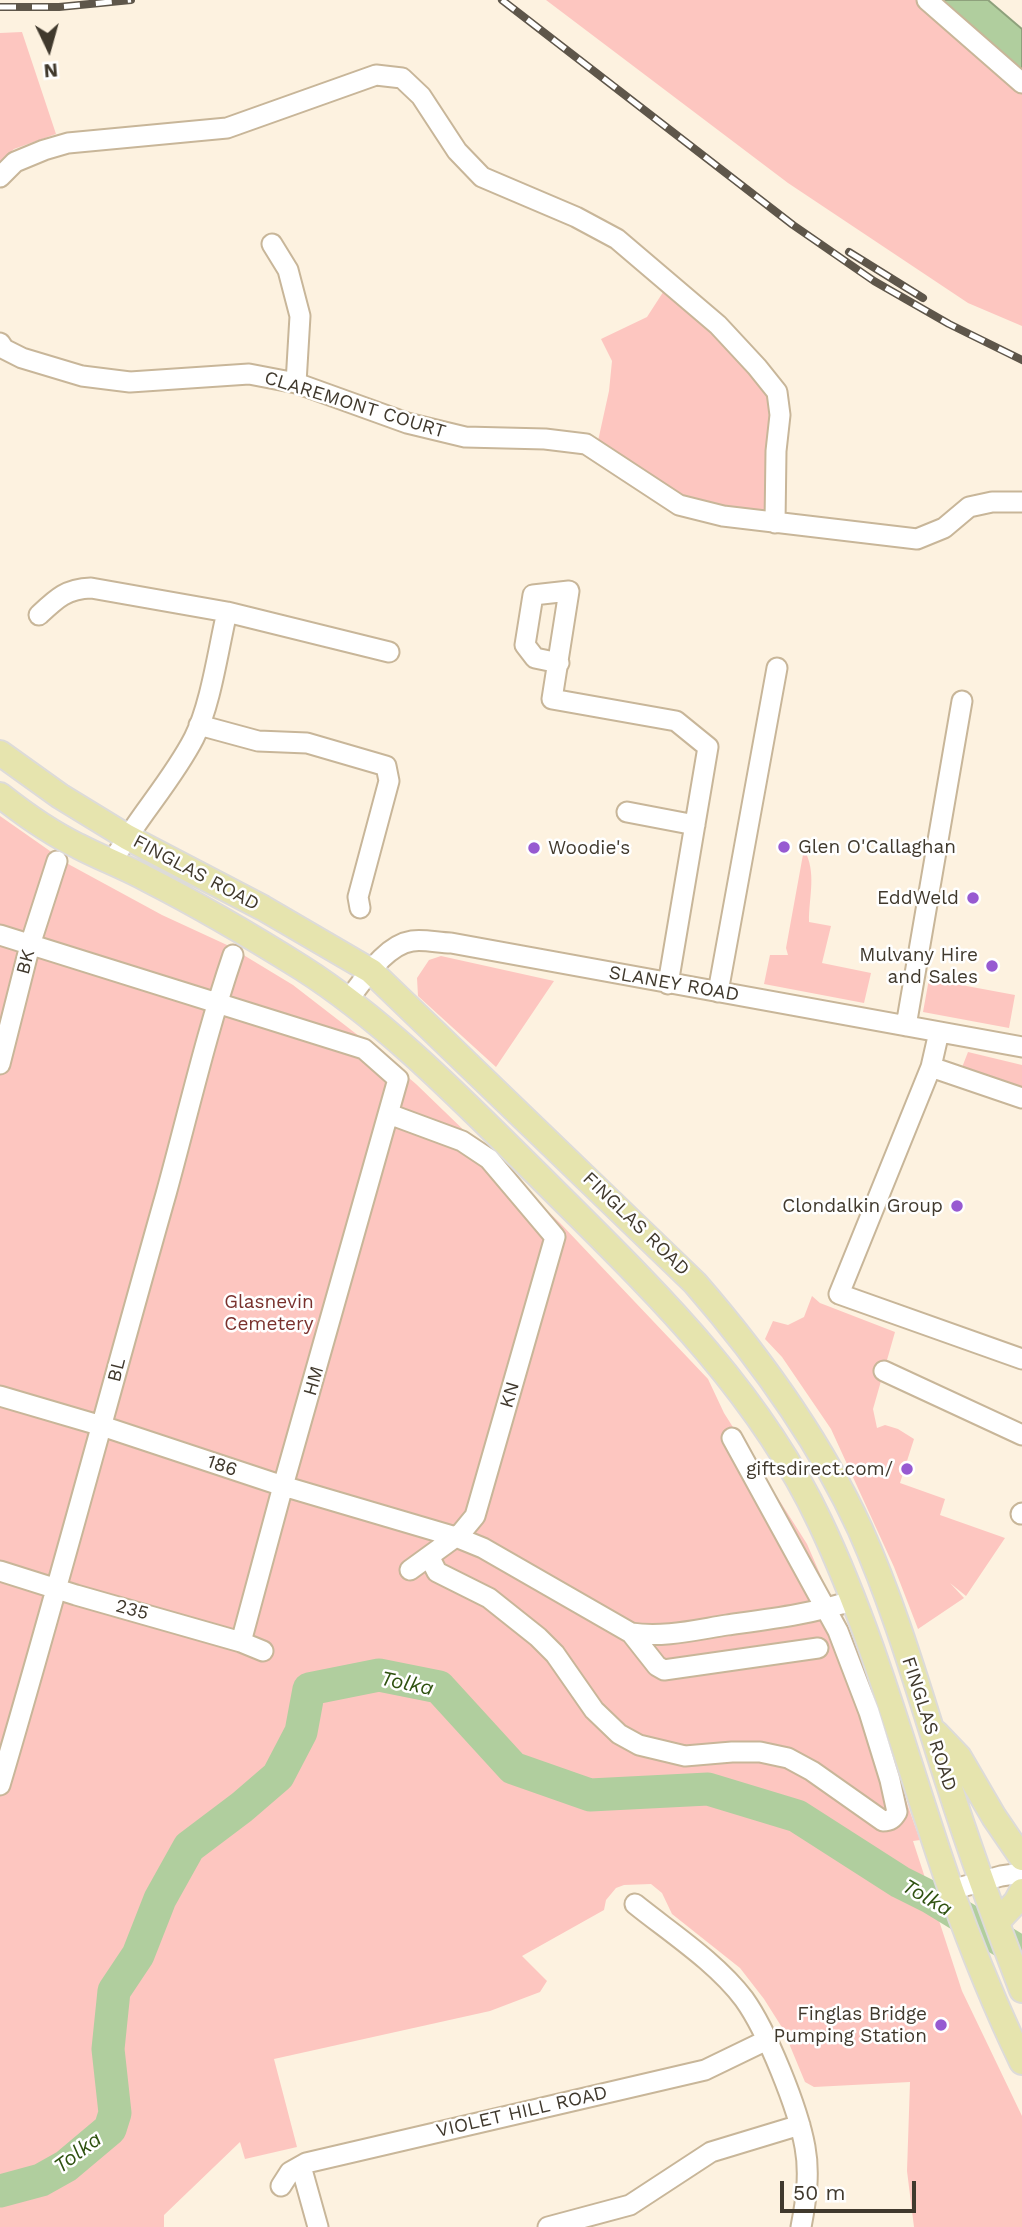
<!DOCTYPE html>
<html>
<head>
<meta charset="utf-8">
<style>
	body { margin:0 }
	#map { position:relative; width:1022px; height:2227px; overflow:hidden; background:#fdf2e0; font-family:"Work Sans",sans-serif }
	canvas { display:block }
	.north { position:absolute; left:14px; top:14px; width:70px; height:70px; -webkit-text-stroke:5px #fff; paint-order:stroke; rotate:175deg; font-size:19px; font-weight:700; line-height:28px; text-align:center; color:#40392d }
	.north::after { content:''; display:block; margin:auto; width:24px; height:32px; background:#40392d; clip-path:polygon(50% 0,100% 100%,50% 72%,0 100%) }
	.scale { position:absolute; left:780px; top:2181px; width:136px; height:32px; box-sizing:border-box; border:4px solid #40392d; border-top:0; padding-left:9px; font-size:21px; line-height:24px; white-space:nowrap; color:#40392d; -webkit-text-stroke:5px #fff; paint-order:stroke }
</style>
</head>
<body>
<div id="map">
<canvas width="1022" height="2227"></canvas>
<div class="north">N</div>
<div class="scale">50 m</div>
</div>
<script>
const context = document.querySelector('canvas').getContext('2d');
context.lineJoin = 'round';
function paint(path, color) {
  context.fillStyle = color;
  context.fill(path, 'evenodd');
}
function trace(path, color, width, dash) {
  context.strokeStyle = color;
  context.lineWidth = width;
  context.lineCap = dash ? 'butt' : 'round';
  context.setLineDash(dash || []);
  context.stroke(path);
}
function write(font, color, halo, rows, align = 'center') {
  context.font = font + ' "Work Sans",sans-serif';
  context.lineWidth = 5;
  context.setLineDash([]);
  context.textBaseline = 'middle';
  context.strokeStyle = halo;
  context.fillStyle = color;
  for (const [text, x, y, turn = 0] of rows) {
    context.save();
    context.translate(x, y);
    context.rotate((+turn || 0) * Math.PI / 180);
    context.textAlign = isNaN(turn) ? turn : align;
    if (halo) context.strokeText(text, 0, 0);
    context.fillText(text, 0, 0);
    context.restore();
  }
}
const green = new Path2D(`
	M546 0H942L1022 70V326L968 303 788 183Z
	M22 32 56 134 14 149 0 162V33Z
	M669 283 776 392 775 523 679 505 596 450 609 391 612 361 601 339 647 317Z
	M0 816 70 865 162 915 227 945 293 985 368 1043 416 1084 560 1223 708 1379 724 1413 807 1544 851 1645 920 1840 913 1841 962 1991 1022 2116V2227H914L907 2171 910 2082 814 2087 805 2082 783 2029 764 1999 740 1968 672 1914 662 1893 651 1884 624 1885 616 1888 606 1900 604 1910 522 1956 547 1981 540 1992 490 2011 274 2059 297 2147 245 2159 240 2142 164 2215V2227H0Z
	M804 849C817 873 809 895 809 922L831 926 822 963 871 973 864 1003 764 984 770 955H788L786 948Z
	M441 956 554 981 496 1067 418 996 417 978 429 960Z
	M929 979 1015 995 1009 1028 923 1012Z
	M968 1052 1022 1065V1092L961 1070Z
	M812 1296 820 1303 895 1332 873 1409 877 1428 885 1425 898 1429 914 1439 900 1483 945 1499 940 1515 1005 1538 966 1596 950 1583 964 1598 918 1629 894 1567 831 1429 782 1357 765 1339 773 1321 788 1325 804 1317Z`);
const water = new Path2D(`
	M942 0H988L1022 29V70Z`);
const river = new Path2D(`
	M0 2191 41 2180 66 2166 110 2129 115 2113 108 2049 114 1991 138 1955 160 1899 189 1847 242 1807 278 1776 301 1732 309 1689 379 1675 439 1687 513 1768 590 1795 708 1789 797 1816 900 1882 930 1897 1022 1953`);
const minor = new Path2D(`
	M927 0 1022 83
	M0 177 15 162 44 150 68 143 227 128 376 75 402 78 421 96 457 151 482 177 576 217 617 239 718 325 757 367 777 392 780 415 776 451 775 523
	M272 244 288 270 300 316 296 383
	M0 343 4 349 22 358 82 376 130 382 249 374 296 383 407 423 465 437 545 439 586 444 679 505 723 516 917 539 944 528 969 507 992 502H1022
	M39 615C57 598 66 589 91 588L227 612
	M559 663 535 658 525 645 533 595 569 591 552 699 676 721 708 747 668 984
	M199 725 258 741 307 743 386 766 389 781 358 897 360 908
	M627 812 695 825
	M113 861C136 819 172 781 194 738 211 704 218 650 227 612L389 652
	M0 935 364 1049 398 1079 283 1486 241 1642
	M718 992 777 668
	M348 1000C364 980 385 945 412 941 424 939 439 943 451 943L1022 1047
	M906 1026 962 701
	M939 1032 931 1067 839 1294 1022 1359
	M0 1064 30 945 57 861
	M931 1067 1022 1098
	M389 1114 462 1141 489 1159 555 1237 475 1516 461 1533 410 1570
	M884 1371 1022 1435
	M0 1396 102 1426 283 1486 456 1537 483 1548 631 1633C663 1638 695 1630 727 1625 770 1619 813 1614 854 1600
	M1021 1514 1022 1513
	M430 1558 437 1572 489 1598 538 1637 555 1654 594 1710 619 1734 639 1745 685 1756 732 1752H760L788 1758 812 1771 883 1821C890 1821 893 1819 897 1812L890 1780 869 1712 838 1631 732 1438
	M0 1571 76 1595 241 1642 263 1651
	M631 1633 657 1666 664 1670 818 1648
	M0 1785C58 1589 110 1391 166 1194 188 1114 206 1034 233 955
	M951 1890 1001 1876 1022 1873
	M635 1904C671 1933 716 1962 744 1999 767 2031 798 2108 805 2147 810 2174 806 2201 801 2227
	M301 2166 318 2227
	M281 2186 290 2172 306 2163 705 2070 767 2040
	M548 2227 630 2205 711 2152 800 2125`);
const major = new Path2D(`
	M0 753 60 796 127 837 263 908 371 971 695 1283C760 1358 819 1439 860 1529 897 1612 921 1699 949 1785 971 1854 996 1922 1022 1990
	M0 795C24 814 51 833 78 846 101 858 125 867 147 879 200 906 251 936 302 968 387 1022 466 1104 538 1175 644 1281 755 1384 820 1522 876 1640 908 1767 951 1890 972 1949 995 2006 1022 2062
	M936 1733 959 1757 994 1817 1022 1858
	M997 1922 1016 1902 1022 1891`);
const rail = new Path2D(`
	M502 0 793 225 874 281 949 324 1022 360
	M0 7H59L131 0
	M849 252 923 298`);
const markers = [
	[784,847,7,"#975ad1"],
	[534,848,7,"#975ad1"],
	[973,898,7,"#975ad1"],
	[992,966,7,"#975ad1"],
	[957,1206,7,"#975ad1"],
	[907,1469,7,"#975ad1"],
	[941,2025,7,"#975ad1"]
];
const streetNames = [
	["CLAREMONT COURT",355,405,17],
	["FINGLAS ROAD",196,873,28],
	["BK",26,962,-75],
	["SLANEY ROAD",674,984,10],
	["FINGLAS ROAD",636,1224,44],
	["BL",117,1370,-76],
	["HM",314,1381,-74],
	["KN",510,1395,-74],
	["186",222,1466,19],
	["235",132,1610,15],
	["FINGLAS ROAD",929,1724,72],
	["VIOLET HILL ROAD",522,2112,-13]
];
const poiNames = [
	["Glen O'Callaghan",798,847,"left"],
	["Woodie's",548,848,"left"],
	["EddWeld",959,898],
	["Mulvany Hire",978,955],
	["and Sales",978,977],
	["Clondalkin Group",943,1206],
	["giftsdirect.com/",893,1469],
	["Finglas Bridge",927,2014],
	["Pumping Station",927,2036]
];
const parkNames = [
	["Glasnevin",269,1302],
	["Cemetery",269,1324]
];
const waterNames = [
	["Tolka",407,1684,12],
	["Tolka",927,1898,30],
	["Tolka",78,2153,-37]
];
paint(green, '#fdc6c0');
paint(water, '#b0ce9e');
trace(water, '#8ea17c', 2);
trace(river, '#b0ce9e', 33);
trace(minor, '#c8b699', 23);
trace(major, '#dddbd9', 28);
trace(minor, '#fff', 19);
trace(major, '#e6e4ae', 24);
trace(rail, '#5e564a', 8);
trace(rail, '#fff', 5, [16]);
for (const [x, y, r, color] of markers) {
  const dot = new Path2D();
  dot.arc(x, y, r, 0, 2 * Math.PI);
  context.fillStyle = color;
  context.fill(dot);
  trace(dot, '#fff', 2.5);
}
write('19px', '#40392d', '#fff', streetNames);
write('19px', '#40392d', '#fff', poiNames, 'right');
write('19px', '#79312d', '#fff', parkNames);
write('italic 21px', '#2f5210', '#fff', waterNames);
</script>
</body>
</html>
